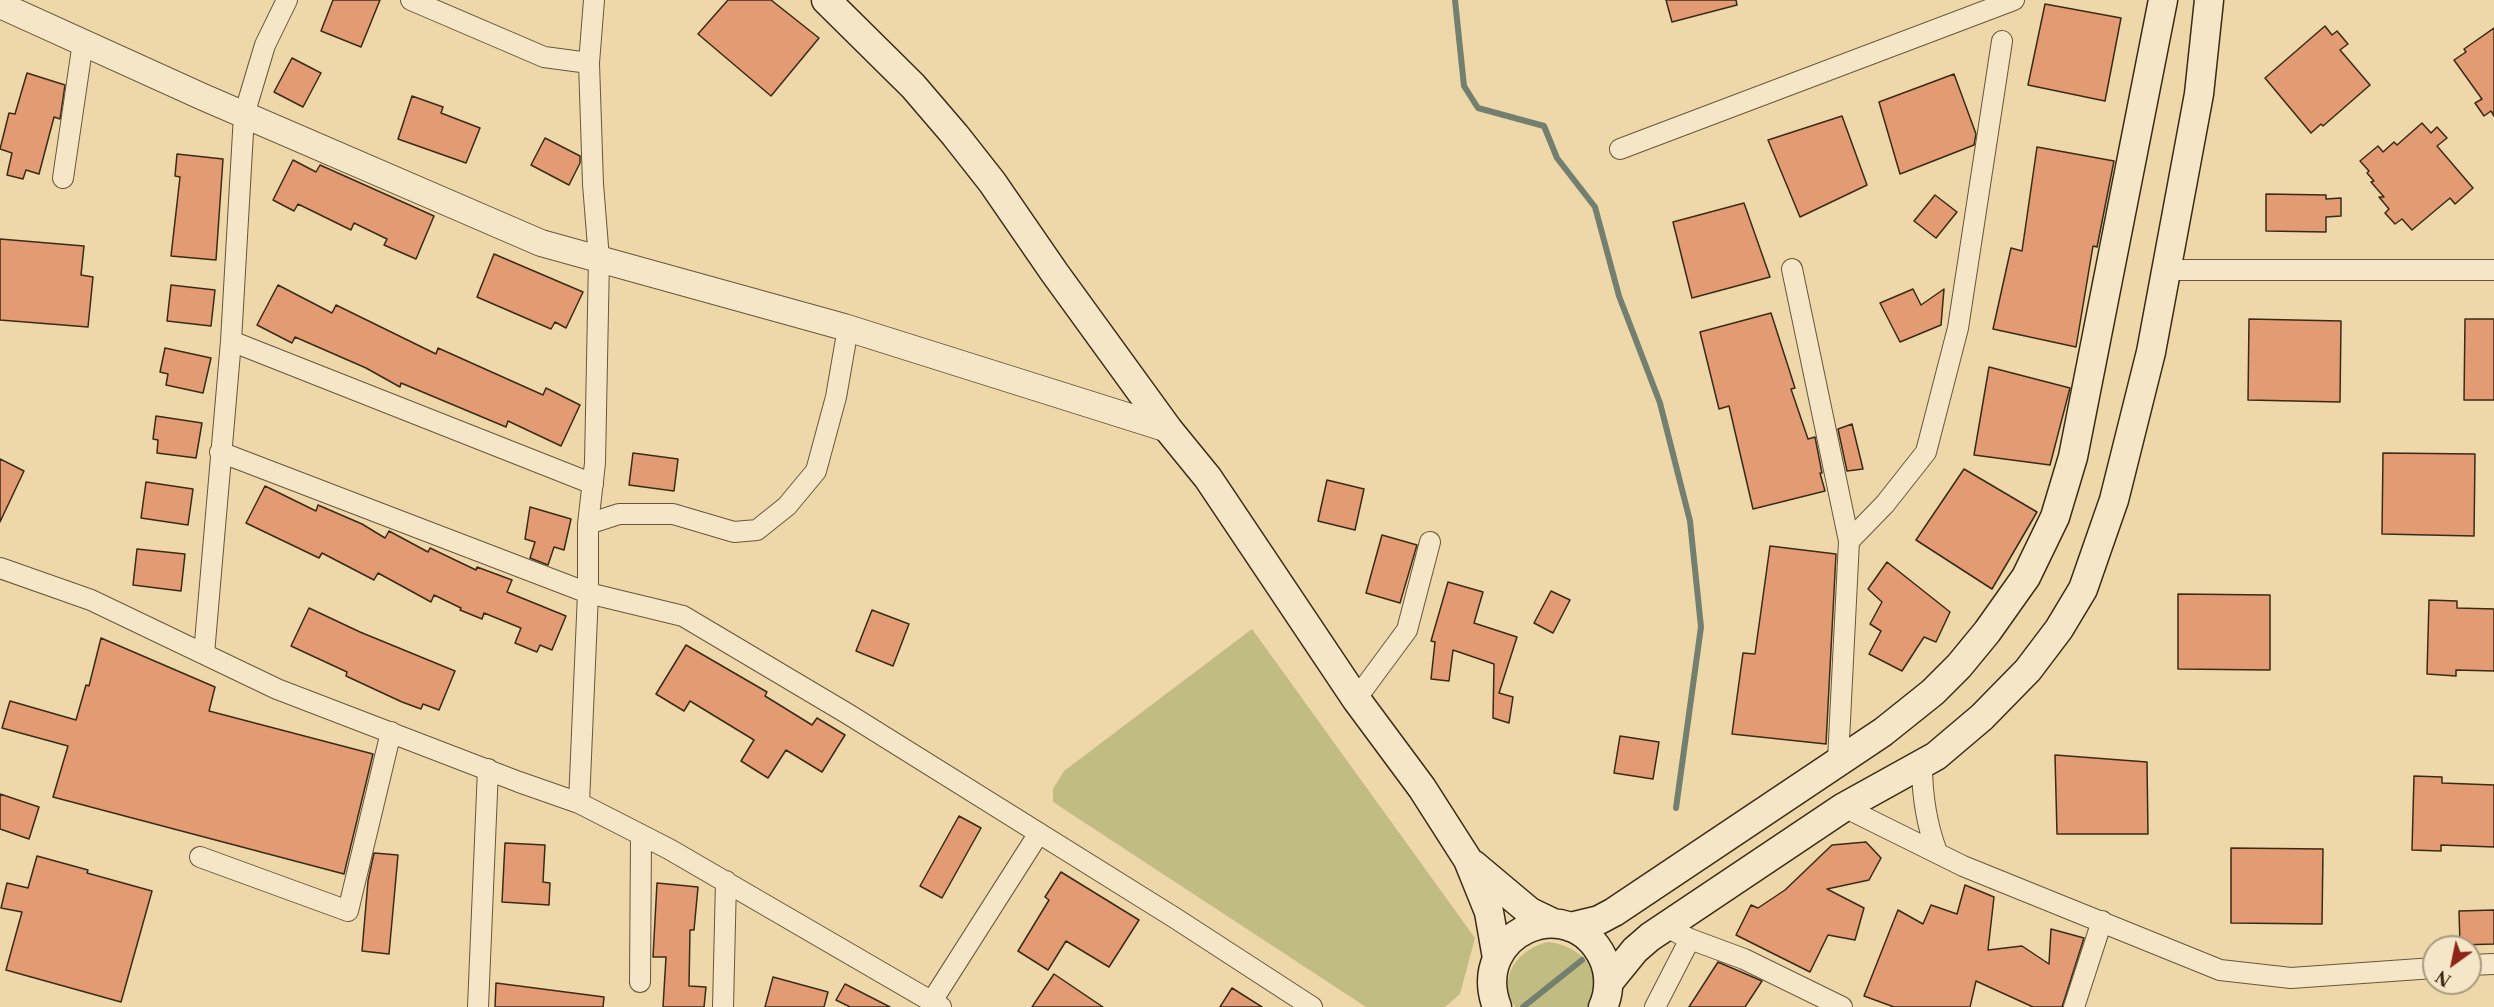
<!DOCTYPE html>
<html>
<head>
<meta charset="utf-8">
<style>
	body { margin:0 }
	#map { position:relative; width:2494px; height:1007px; overflow:hidden; background:#eed8a9; font-family:"Libre Caslon Text",serif }
	canvas { display:block }
	.north { position:absolute; left:2422px; top:935px; width:60px; height:60px; box-sizing:border-box; background:#f4e6c7; border:2px solid #aa9b81; border-radius:50%; rotate:213deg; font-size:16px; font-weight:700; line-height:24px; text-align:center; color:#3a2b17 }
	.north::after { content:''; display:block; margin:auto; width:21px; height:27px; background:#8f2418; clip-path:polygon(50% 0,100% 100%,50% 72%,0 100%) }
</style>
</head>
<body>
<div id="map">
<canvas width="2494" height="1007"></canvas>
<div class="north">N</div>
</div>
<script>
const context = document.querySelector('canvas').getContext('2d');
context.lineJoin = 'round';
function paint(path, color) {
  context.fillStyle = color;
  context.fill(path, 'evenodd');
}
function trace(path, color, width, dash) {
  context.strokeStyle = color;
  context.lineWidth = width;
  context.lineCap = dash ? 'butt' : 'round';
  context.setLineDash(dash || []);
  context.stroke(path);
}
const green = new Path2D(`
	M1252 629 1475 938 1460 994 1445 1007H1366L1053 802V789L1064 771Z
	M1548 942C1583 946 1606 973 1587 1007H1515C1496 977 1518 949 1548 942Z`);
const stream = new Path2D(`
	M1455 0 1464 86 1478 108 1544 126 1557 158 1595 207 1619 296 1660 403 1690 521 1701 627 1676 808
	M1523 1007 1582 960`);
const building = new Path2D(`
	M333 0H380L361 47 321 31Z
	M728 0H771L819 38 771 96 698 34Z
	M1666 0H1736L1737 5 1672 22Z
	M2045 4 2121 18 2105 101 2028 85Z
	M2325 26 2332 35 2337 31 2348 44 2340 50 2370 85 2323 126 2321 124 2311 133 2265 78Z
	M2494 28V116L2491 111 2484 116 2475 103 2482 99 2454 60 2466 52 2464 49Z
	M292 58 321 73 303 107 274 92Z
	M27 73 65 85 60 119 54 117 39 174 26 170 23 179 7 175 12 153 0 149 9 113 15 114Z
	M1954 74 1976 134 1974 145 1900 174 1879 102Z
	M412 96 443 107 441 113 480 128 466 163 398 139Z
	M1842 116 1867 185 1800 217 1768 140Z
	M2422 123 2431 133 2437 127 2447 138 2437 146 2473 188 2455 204 2450 198 2412 230 2402 219 2395 224 2385 213 2389 209 2379 197H2384L2371 182 2374 181 2367 173 2369 171 2360 161 2378 146 2383 152 2394 142 2397 145Z
	M545 138 580 156V163L569 185 531 165Z
	M2037 147 2114 161 2097 247 2093 246 2076 347 1993 329 2011 248 2022 251Z
	M177 154 223 159 216 260 171 256 180 177 175 176Z
	M293 160 316 172 320 165 434 216 416 259 384 245 387 239 354 223 351 230 298 204 294 211 273 200Z
	M2266 194 2326 195V199L2341 198V216L2326 217V232L2266 231Z
	M1935 195 1957 212 1936 238 1914 221Z
	M1744 203 1770 277 1692 298 1673 222Z
	M0 239 84 246 81 275 93 277 88 327 0 320Z
	M494 254 583 292 566 328 555 322 551 329 477 297Z
	M171 285 215 290 211 326 167 321Z
	M278 285 332 313 336 305 436 354 438 348 543 395 546 388 580 405 561 446 508 421 506 427 401 383 400 387 366 368 295 337 292 343 257 325Z
	M1913 289 1921 305 1944 289 1941 325 1900 342 1880 303Z
	M1771 313 1795 388 1791 389 1808 439 1815 437 1822 473H1820L1825 491 1753 509 1729 406 1719 409 1700 332Z
	M2249 319 2341 321 2340 402 2248 400Z
	M2465 319H2494V400H2464Z
	M165 348 211 358 203 393 166 385 168 374 160 372Z
	M1989 367 2070 388 2050 465 1974 455Z
	M156 416 202 423 196 458 157 453 158 440 153 439Z
	M1852 424 1863 469 1847 471 1838 429Z
	M633 453 678 459 674 491 629 485Z
	M2383 453 2475 454 2474 536 2382 534Z
	M0 459 24 471 0 522Z
	M1964 469 2037 512 1992 589 1916 540Z
	M1327 480 1364 489 1355 530 1318 521Z
	M146 482 193 489 188 525 141 518Z
	M265 486 316 511 318 505 362 524 385 538 389 531 428 552 430 548 476 570 477 567 512 580 507 592 566 616 552 650 540 645 537 652 515 643 521 628 484 613 482 619 460 610 461 608 434 595 431 602 378 573 374 580 322 553 319 558 246 523Z
	M530 507 571 519 564 550 554 547 548 565 530 558 535 542 525 539Z
	M1382 535 1417 545 1400 603 1366 593Z
	M1770 546 1836 554 1826 744 1732 734 1743 653 1755 654Z
	M137 549 185 554 181 591 133 585Z
	M1887 562 1950 612 1936 642 1924 637 1902 671 1869 654 1881 631 1870 624 1882 602 1868 589Z
	M1448 582 1483 592 1474 623 1517 637 1499 693 1513 697 1509 723 1493 718 1494 664 1453 650 1449 681 1431 679 1435 642 1431 641Z
	M1551 591 1570 600 1553 633 1534 623Z
	M2178 594 2270 595V670L2178 669Z
	M2429 600 2457 601V608L2494 609V671L2456 670V676L2427 674Z
	M309 608 360 632 455 671 439 710 423 704 421 709 402 702 346 676 347 672 291 646Z
	M872 610 909 624 893 666 856 651Z
	M101 638 215 687 209 711 373 754 344 874 53 797 68 746 2 728 10 701 76 720 86 685 89 686Z
	M686 645 767 692 765 696 812 725 817 718 845 735 822 772 786 750 768 778 741 761 754 740 690 701 684 711 656 694Z
	M1620 736 1659 742 1653 779 1614 773Z
	M2055 755 2147 762 2148 834H2057Z
	M2414 776 2442 777V783L2494 785V847L2441 845V851L2412 850Z
	M0 794 39 807 29 839 0 829Z
	M959 816 981 828 942 898 920 886Z
	M1866 842 1881 858 1869 880 1827 889 1864 908 1855 940 1828 935 1810 972 1736 935 1751 905 1758 908 1785 890 1832 845Z
	M505 843 545 845 543 882 550 883 549 905 502 902Z
	M2231 848 2323 849 2322 924 2231 923Z
	M374 853 398 855 389 954 362 951 368 881Z
	M37 856 88 870 87 873 152 891 121 1002 6 970 22 912 1 908 7 883 28 888Z
	M1061 872 1139 920 1109 967 1066 941 1048 970 1018 951 1049 900 1045 897Z
	M657 883 698 887 694 930H690L689 986 706 987 704 1007H663L666 957H653Z
	M1965 885 1994 897 1988 950 2022 946 2049 964 2051 929 2084 938 2062 1007H2033L1976 981 1970 1007H1894L1864 996 1898 910 1923 924 1931 905 1957 914Z
	M2494 910V944L2460 945 2459 911Z
	M1718 962 1762 981 1745 1007H1689Z
	M1054 974 1103 1007H1032Z
	M773 977 828 992 824 1007H765Z
	M496 983 604 997 603 1007H495Z
	M845 984 890 1007H850L836 1000Z
	M1232 988 1262 1007H1220Z`);
const minor = new Path2D(`
	M411 0 544 57 589 63
	M1620 149 2014 0
	M63 178 83 42
	M1792 269 1849 541 1838 760
	M2168 270H2494
	M231 341 593 484
	M220 452 588 593 683 616 848 714 1175 918 1312 1007
	M588 524 619 514H673L734 532 757 530 787 506 816 471 836 397 848 328
	M1849 541 1885 504 1926 452 1958 328 2002 41
	M0 568 91 600 277 689 519 782 579 803 669 849 941 1007
	M204 654 231 341 244 115 265 45 287 0
	M1356 699 1407 630 1430 542
	M1922 764C1922 796 1926 823 1937 852
	M579 803 588 593V524L595 463 599 259 593 184 589 63 594 0
	M1844 807 1963 866 2220 970 2291 978 2434 968
	M200 857 348 911 391 732
	M1666 927 1690 939 1744 959 1842 1007
	M2470 965 2494 964
	M640 982 641 836
	M932 1001 1039 833
	M478 1007 488 769
	M723 1007 726 881
	M1655 1007 1690 939
	M2074 1007 2102 921`);
const tertiary = new Path2D(`
	M0 5 203 97 541 243 844 327 1168 429`);
const secondary = new Path2D(`
	M826 0 913 86 955 135 992 182 1054 272 1168 429 1208 478 1356 699 1422 788 1468 860 1489 912 1497 958
	M1474 865 1530 912 1553 923
	M1570 927 1599 920 1614 912 1883 732 1933 692 1959 666 1987 632 2026 577 2055 517 2073 457 2163 0
	M1609 982 1635 950 1650 937 1844 807 1936 756 1982 717 2028 670 2059 629 2083 589 2114 500 2151 352 2199 94 2209 0
	M1497 1007C1469 933 1570 889 1603 958 1610 973 1610 992 1603 1007`);
paint(green, '#c1bc82');
trace(stream, '#73806f', 6);
paint(building, '#e39b74');
trace(building, '#3a2b17', 1.5);
trace(minor, '#67563c', 22);
trace(tertiary, '#67563c', 28);
trace(secondary, '#3a2b17', 31);
trace(minor, '#f4e6c7', 20);
trace(tertiary, '#f4e6c7', 26);
trace(secondary, '#f4e6c7', 28);
</script>
</body>
</html>
